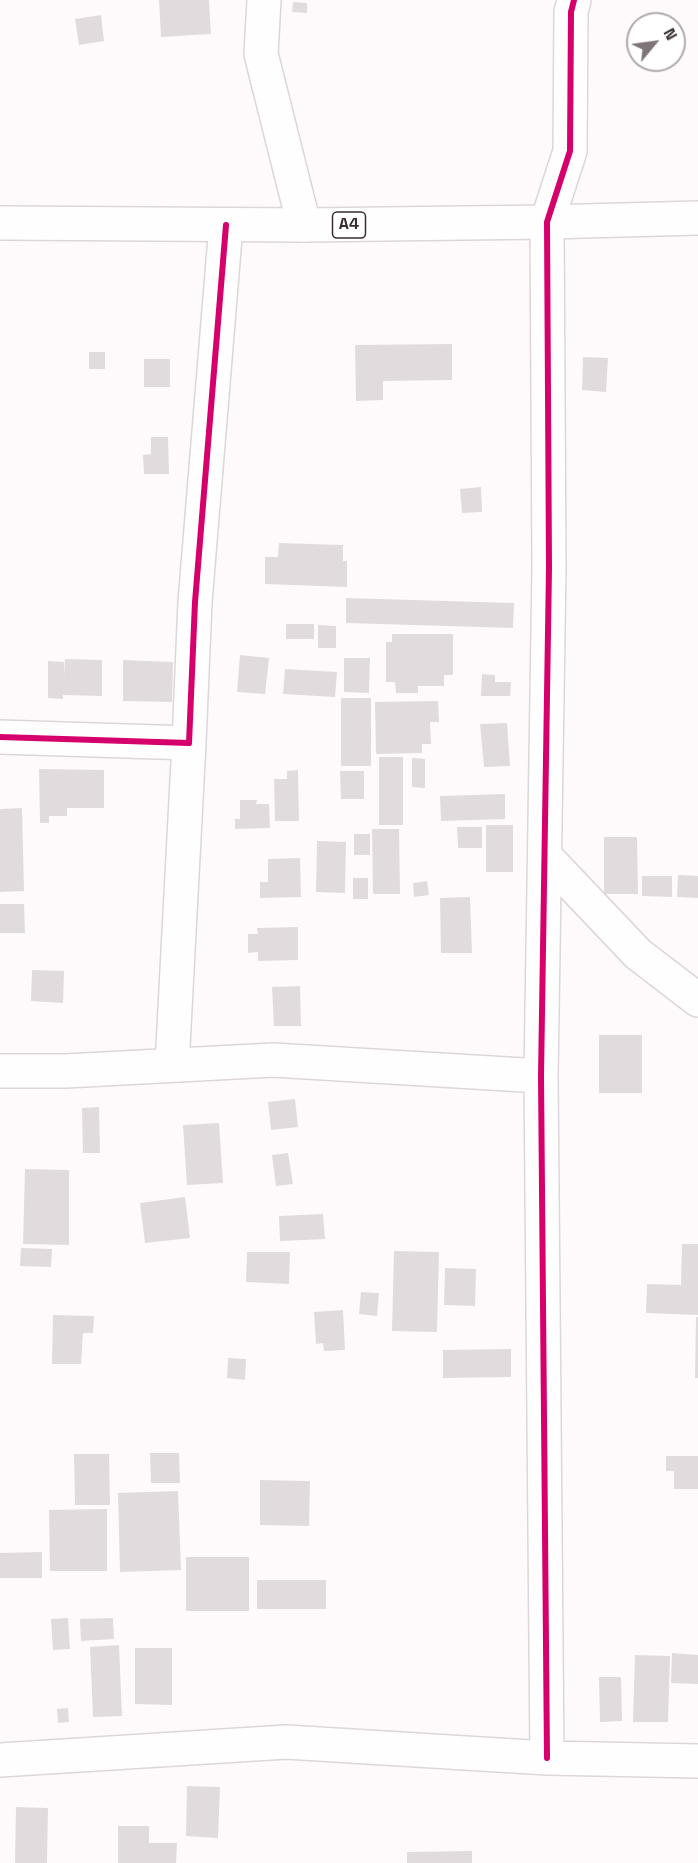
<!DOCTYPE html>
<html>
<head>
<meta charset="utf-8">
<style>
	body { margin:0 }
	#map { position:relative; width:698px; height:1863px; overflow:hidden; background:#fefafc; font-family:"Space Grotesk",sans-serif }
	canvas { display:block }
	.north { position:absolute; left:626px; top:12px; width:60px; height:60px; box-sizing:border-box; background:#fff; border:2px solid #afabad; border-radius:50%; rotate:61deg; font-size:16px; font-weight:700; line-height:24px; text-align:center; color:#372d31 }
	.north::after { content:''; display:block; margin:auto; width:21px; height:27px; background:#7d7578; clip-path:polygon(50% 0,100% 100%,50% 72%,0 100%) }
</style>
</head>
<body>
<div id="map">
<canvas width="698" height="1863"></canvas>
<div class="north">N</div>
</div>
<script>
const context = document.querySelector('canvas').getContext('2d');
context.lineJoin = 'round';
function paint(path, color) {
  context.fillStyle = color;
  context.fill(path, 'evenodd');
}
function trace(path, color, width, dash) {
  context.strokeStyle = color;
  context.lineWidth = width;
  context.lineCap = dash ? 'butt' : 'round';
  context.setLineDash(dash || []);
  context.stroke(path);
}
function write(font, color, halo, rows, align = 'center') {
  context.font = font + ' "Space Grotesk",sans-serif';
  context.lineWidth = 4.5;
  context.setLineDash([]);
  context.textBaseline = 'middle';
  context.strokeStyle = halo;
  context.fillStyle = color;
  for (const [text, x, y, turn = 0] of rows) {
    context.save();
    context.translate(x, y);
    context.rotate((+turn || 0) * Math.PI / 180);
    context.textAlign = isNaN(turn) ? turn : align;
    if (halo) context.strokeText(text, 0, 0);
    context.fillText(text, 0, 0);
    context.restore();
  }
}
const building = new Path2D(`
	M159 0H209L211 34 161 37Z
	M293 2 307 3V13L292 12Z
	M101 15 104 41 79 45 75 19Z
	M452 344V380L383 381V400L356 401 355 345Z
	M89 352H105V369H89Z
	M583 357 608 358 606 392 582 390Z
	M144 359H170V387H144Z
	M151 437H168L169 474H144L143 455 151 454Z
	M481 487 482 512 462 513 460 489Z
	M279 543 343 545V561H347V587L265 584V557H278Z
	M346 598 514 603 513 628 346 623Z
	M286 624H314V639H286Z
	M318 625 336 626V648H318Z
	M392 634H453V675H444V686H418V693H396L395 682H386V642H392Z
	M240 655 269 658 265 694 237 692Z
	M344 658H370L369 693 344 692Z
	M65 659 102 660V696L63 695V699L48 698V661L64 662V676Z
	M123 660 173 662 172 702 123 701Z
	M285 669 337 672 335 697 283 694Z
	M482 674 495 675V682H511L510 696H481Z
	M341 698H371V766H341Z
	M438 701 439 722H430L431 744H422V753L376 754 375 702Z
	M507 723 510 766 484 767 480 724Z
	M379 757H403V825H379Z
	M412 758 425 759V788L412 787Z
	M39 769 104 770V808H67V816H49V823H40Z
	M298 770 299 821H275L274 779H287V771Z
	M340 771H364V799H341Z
	M505 794V819L441 821 440 796Z
	M240 800H257L256 804H269L270 828 235 829V819H240Z
	M22 808 24 891 0 892V809Z
	M486 825H513V872H486Z
	M457 827H482V848H458Z
	M372 829H399L400 894H373Z
	M354 834H370V855H354Z
	M604 837H637L638 894H604Z
	M317 841 346 842 345 893 316 892Z
	M300 858 301 897 260 898V882H268V859Z
	M678 875 698 876V898L677 897Z
	M642 876H672V897L642 896Z
	M353 878H368V899H353Z
	M427 881 429 895 414 897 413 883Z
	M470 897 472 953H441L440 898Z
	M0 904H24L25 933H0Z
	M298 927V960L258 961V952L248 953V934H258L257 928Z
	M32 970 64 971 63 1003 31 1001Z
	M300 986 301 1026H274L272 987Z
	M599 1035H642V1093H599Z
	M295 1099 298 1127 271 1130 268 1102Z
	M99 1107 100 1153H83L82 1108Z
	M219 1123 223 1183 187 1185 183 1125Z
	M288 1153 293 1184 276 1186 272 1155Z
	M25 1169 69 1170V1245L23 1244Z
	M185 1197 190 1238 145 1243 140 1203Z
	M323 1214 325 1239 280 1241 279 1216Z
	M682 1244H698V1315L646 1313 647 1284 681 1285Z
	M21 1248 52 1249 51 1267 20 1266Z
	M394 1251 439 1252 437 1332 392 1331Z
	M247 1252H290L289 1284 246 1282Z
	M445 1268 476 1269 475 1306 444 1305Z
	M361 1292 379 1293 377 1316 359 1314Z
	M343 1310 345 1350 324 1351 323 1343 316 1344 314 1312Z
	M53 1315 94 1316 93 1333H83L81 1364H52Z
	M696 1317H698V1378H695Z
	M511 1349V1377L443 1378V1350Z
	M228 1358 246 1359 245 1380 227 1378Z
	M150 1453H179L180 1483H151Z
	M74 1454H109L110 1505H75Z
	M666 1456H698V1489H674V1471H666Z
	M260 1480 310 1481 309 1526 260 1525Z
	M178 1491 181 1570 120 1572 118 1493Z
	M107 1509V1571H50L49 1510Z
	M42 1552V1578H0V1553Z
	M186 1557H249V1611H186Z
	M257 1580H326V1609H257Z
	M68 1618 70 1649 53 1650 51 1619Z
	M113 1618 114 1639 81 1641 80 1619Z
	M119 1645 122 1716 93 1717 90 1647Z
	M135 1648H172V1705L135 1704Z
	M672 1653 698 1655V1684L671 1683Z
	M635 1655 670 1656 668 1722H633Z
	M599 1677H621L622 1721 600 1722Z
	M68 1708 69 1722 58 1723 57 1709Z
	M187 1786 220 1787 218 1838 186 1836Z
	M16 1807 48 1808 47 1863H15Z
	M118 1826H149V1843H177L176 1863H118Z
	M472 1851V1863H407V1852Z`);
const minor = new Path2D(`
	M264 0 261 54 304 225
	M0 737 189 743 195 602 226 225
	M545 856 638 954 698 1000
	M172 1065 189 743
	M0 1071H66L273 1060 541 1076
	M547 1758 541 1076 549 568 547 222 570 151 571 12 574 0
	M0 1760 286 1742 547 1758 698 1761`);
const highway = new Path2D(`
	M0 223 304 225 547 222 698 218`);
const cycleway = new Path2D(`
	M0 737 189 743 195 602 226 225
	M547 1758 541 1076 549 568 547 222 570 151 571 12 574 0`);
const shields = [
	[349,225,33]
];
const shieldNames = [
	["A4",349,225]
];
paint(building, '#e2dbde');
trace(minor, '#ddd6d9', 36);
trace(highway, '#ddd6d9', 36);
trace(minor, '#fffeff', 33);
trace(highway, '#fffeff', 33);
trace(cycleway, '#d6006c', 6);
for (const [x, y, w] of shields) {
  const box = new Path2D();
  box.roundRect(x - w / 2, y - 13, w, 26, 4.5);
  context.fillStyle = '#fff';
  context.fill(box);
  trace(box, '#372d31', 1.5);
}
write('bold 16px', '#372d31', null, shieldNames);
</script>
</body>
</html>
